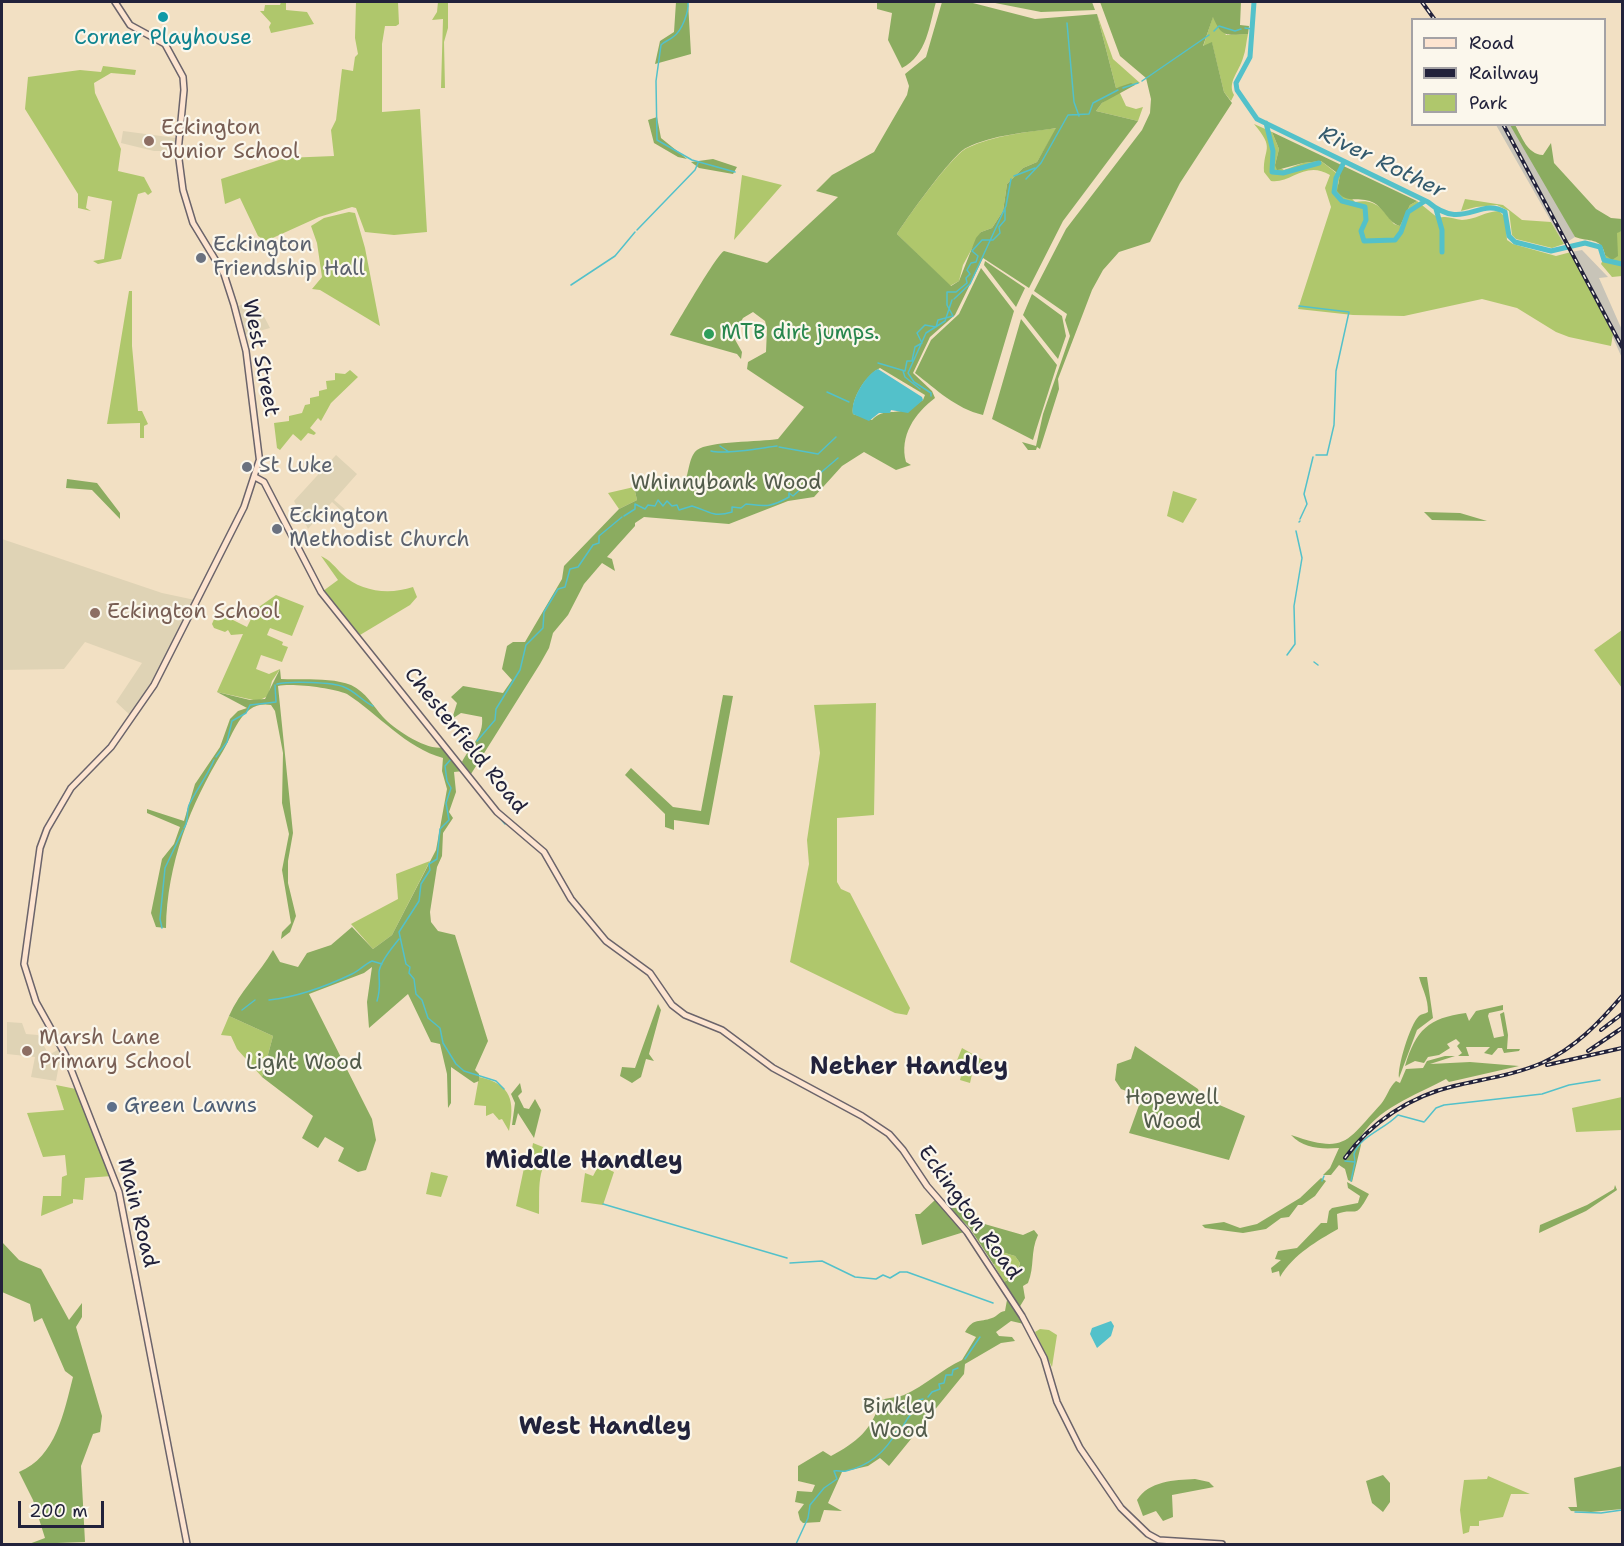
<!DOCTYPE html>
<html>
<head>
<meta charset="utf-8">
<style>
	body { margin:0 }
	#map { position:relative; width:1624px; height:1546px; overflow:hidden; background:#f2e0c3; font-family:"Shantell Sans",sans-serif }
	canvas { display:block }
	.frame { position:absolute; inset:0; border:3px solid #22223b; pointer-events:none }
	.legend { position:absolute; left:1411px; top:18px; width:195px; height:108px; box-sizing:border-box; background:#fbf7ec; border:2px solid #a4a2a5; margin:0; padding:8px 10px; list-style:none; font-size:18px; color:#22223b }
	.legend li { display:flex; align-items:center; gap:12px; height:30px }
	.legend b { width:30px; border:2px solid #a4a2a5 }
	.scale { position:absolute; left:18px; top:1501px; width:86px; height:27px; box-sizing:border-box; border:3px solid #22223b; border-top:0; padding-left:8px; font-size:18px; line-height:21px; white-space:nowrap; color:#22223b; -webkit-text-stroke:4px #fbf7ec; paint-order:stroke }
</style>
</head>
<body>
<div id="map">
<canvas width="1624" height="1546"></canvas>
<div class="frame"></div>
<ul class="legend">
<li><b style="height:8px;background:#fde4d0"></b>Road</li>
<li><b style="height:8px;background:#22223b"></b>Railway</li>
<li><b style="height:16px;background:#afc76c"></b>Park</li>
</ul>
<div class="scale">200 m</div>
</div>
<script>
const context = document.querySelector('canvas').getContext('2d');
context.lineJoin = 'round';
function paint(path, color) {
  context.fillStyle = color;
  context.fill(path, 'evenodd');
}
function trace(path, color, width, dash) {
  context.strokeStyle = color;
  context.lineWidth = width;
  context.lineCap = dash ? 'butt' : 'round';
  context.setLineDash(dash || []);
  context.stroke(path);
}
function write(font, color, halo, rows, align = 'center') {
  context.font = font + ' "Shantell Sans",sans-serif';
  context.lineWidth = 4.5;
  context.setLineDash([]);
  context.textBaseline = 'middle';
  context.strokeStyle = halo;
  context.fillStyle = color;
  for (const [text, x, y, turn = 0] of rows) {
    context.save();
    context.translate(x, y);
    context.rotate((+turn || 0) * Math.PI / 180);
    context.textAlign = isNaN(turn) ? turn : align;
    if (halo) context.strokeText(text, 0, 0);
    context.fillText(text, 0, 0);
    context.restore();
  }
}
const built = new Path2D(`
	M123 131 176 138 175 151H154L121 143Z
	M255 299 270 328 245 335 236 307Z
	M336 455 357 474 334 500 347 511 345 514 332 502 308 529 294 501Z
	M2 539 162 593 195 600 159 670 131 716 116 702 142 663 85 642 64 669 2 670Z
	M7 1022 22 1023 26 1034 38 1035 49 1055 59 1049 67 1066 59 1065 56 1081 31 1077 35 1057 7 1054Z`);
const industrial = new Path2D(`
	M1496 125H1515L1575 237 1564 244Z
	M1582 250 1608 277 1599 278 1622 330V358L1592 290 1571 252Z`);
const green = new Path2D(`
	M281 2H286V10L307 12 314 24 271 33 269 27 271 23 260 11H264L265 5H280Z
	M356 2H398L399 24 396 26H385L382 44V112L420 109 427 232 394 235 365 232 356 208 352 207 319 217 266 241 258 236 240 198 225 204 221 179 285 158 334 156 331 130 336 120 342 69 353 71 355 57 358 54 355 38Z
	M438 2H448V28L444 42 445 88H441L443 19 432 20 437 12Z
	M1097 14 1113 59 1140 83 1116 88Z
	M1213 16 1226 35 1248 34C1246 42 1246 50 1243 58 1239 72 1227 82 1234 95L1231 101 1224 92 1212 43 1203 47Z
	M103 66 136 70 135 75 111 73 94 83 95 93 121 149 118 171 144 177 152 192 148 195 145 192 138 194 121 259 98 264 93 261 104 259 112 201 88 196 86 208 91 211 78 208V194L25 109 28 77 80 70 101 72Z
	M1119 91 1126 106 1136 109 1143 107 1138 121 1096 111 1102 103Z
	M1254 124 1272 132 1279 149 1275 165 1284 170 1303 163 1321 161 1340 176 1338 184 1355 202C1375 198 1383 209 1394 224L1400 226 1410 205 1417 201 1438 218C1448 215 1453 219 1462 220 1475 220 1486 211 1499 211L1505 217 1507 240 1513 244 1556 256 1571 252 1613 334 1611 346 1569 337 1556 332 1517 308 1482 299 1404 316 1353 315 1298 309 1331 207 1325 188 1330 175C1305 160 1291 184 1271 181L1264 172C1263 147 1276 150 1254 124Z
	M1057 128 1037 162 1023 168 1007 184 1003 211 992 228 981 232 963 265 959 281 950 286 897 234C907 218 952 155 967 148 995 135 1026 132 1057 128Z
	M742 175 782 185 734 240Z
	M1465 199 1503 205 1522 220 1551 222 1564 244 1552 248 1516 239 1512 235 1509 211 1497 205 1476 207 1461 211Z
	M349 212 355 213 365 248 380 326 320 290 312 289 322 277 317 243 311 226 324 218Z
	M1622 231V276L1612 277 1601 264 1605 255 1612 259 1617 232Z
	M129 291H132V346L138 411H142L148 424 144 426V438H140V423L107 424Z
	M350 370 358 377 331 403 321 421 318 418 310 428 316 433 314 435 308 433 301 441 293 434 280 450 277 448 274 423 289 421V416L302 413 305 405 310 404V398L319 396V391L327 389 326 381 335 380V373L345 374Z
	M634 487 637 500 619 509 608 493Z
	M1173 491 1197 499 1183 523 1167 516Z
	M321 556C330 560 335 567 342 574 361 592 389 595 413 587L417 597 410 605 360 635 323 591 338 580Z
	M276 595 304 606 292 636 270 628 267 635 283 642 282 645 288 647 282 662 261 655 256 669 269 674 280 669 272 681 268 696 258 701 217 692 243 634 231 635 228 630 225 632 214 628 212 624 217 612 247 627 256 609Z
	M1622 630V688L1594 650Z
	M876 703 874 815 837 818V882L841 889 850 893 910 1008 907 1015 895 1013 790 962 809 864 807 840 820 753 814 705Z
	M430 861 392 935 373 949 351 924 398 899 396 874Z
	M229 1016 273 1036 262 1077 237 1049 231 1036 221 1035Z
	M962 1048 983 1060 979 1071 973 1070 970 1083 960 1080 962 1072 953 1070Z
	M479 1077C512 1084 515 1101 509 1131L502 1119 499 1120 493 1113 486 1116V1106L474 1105Z
	M56 1085 76 1089 112 1176 85 1178 83 1200 73 1199V1203L41 1216 43 1196H61L62 1177 67 1175 65 1155 43 1157 27 1113 64 1110Z
	M1622 1097V1130L1576 1132 1572 1108Z
	M533 1143 558 1153C535 1161 540 1192 539 1214L516 1206 524 1168 529 1167Z
	M599 1165 614 1172 603 1205 581 1202 585 1173 593 1176Z
	M431 1172 448 1176 441 1197 426 1194Z
	M1002 1252 1015 1256 1020 1263 1015 1275 1004 1282 994 1265Z
	M1040 1329 1049 1330 1057 1335 1052 1367 1035 1332Z
	M1488 1476 1530 1494H1511L1503 1517 1479 1521V1526H1470L1469 1532 1463 1534 1460 1510 1464 1480 1487 1479Z`);
const forest = new Path2D(`
	M676 2H688L691 54 655 64 660 41 674 32Z
	M877 2H936C929 26 927 55 902 68L888 40 892 13 877 9Z
	M942 2H969L1035 19 1097 14 1116 88 1131 83 1135 85 1102 103 1096 111 1138 121 1063 221 1029 288 983 258 955 315 930 337 913 373 932 391 935 398C915 413 899 436 906 462L911 465 896 470 864 452 842 466 814 497 788 501 729 524 644 517 635 523V526L607 557 612 559 615 571 602 563 584 584 568 615 553 633 549 648 540 664 471 774 462 762C470 746 484 737 482 717L461 713 452 719 457 703 451 697 463 686 503 693 512 680 502 669 507 646 513 642H525L562 579 564 566 619 509 637 500 634 487 638 483 678 484 685 481C689 473 689 456 697 450 709 441 760 442 778 439L804 407 747 369 748 362 766 352 767 329 765 321 753 312 743 318 733 336 742 352 741 359 737 354 670 335C678 322 717 254 724 251L767 263 838 197 816 191 832 175 874 152 907 95 909 86 905 74 926 57ZM1056 128 1037 162 1023 168 1007 184 1003 211 992 228 981 232 976 238 959 281 951 286 897 234C907 218 952 155 966 148 994 134 1026 133 1056 128ZM880 368 925 395 923 400C918 403 911 408 905 410 891 414 883 409 872 420L853 414C851 398 866 375 880 368Z
	M990 2H1092L1095 10 1041 12Z
	M1100 2H1241L1240 25 1249 26 1248 34C1226 35 1222 38 1213 17L1203 46 1212 42 1224 92 1232 103 1180 183 1150 242 1119 252 1103 270 1092 290 1058 379 1059 389 1040 449 1037 447 1036 450H1028L1022 442 1036 446 1043 414 1070 336 1065 320 1067 314 1034 291 1066 229 1142 130 1150 113 1151 99 1146 78 1120 56Z
	M657 117 661 138 687 159 678 157 654 143 648 120Z
	M1510 125H1515C1522 137 1527 154 1543 155L1551 143 1554 163 1596 209 1611 218 1622 219V231L1617 233 1618 256 1612 260 1605 255C1602 237 1588 242 1575 237Z
	M1272 132 1417 201 1410 205 1400 226C1388 223 1384 207 1372 202 1360 196 1347 205 1337 191L1340 175 1321 161 1303 163 1277 170 1275 165 1279 149Z
	M713 159 737 167 733 174 699 168 691 162Z
	M985 261 1025 288 1016 307 984 265Z
	M981 268 1014 311 983 415C955 408 937 390 915 373L931 340 959 314Z
	M1032 294 1062 316 1066 336 1058 359 1023 315Z
	M1021 319 1057 365 1033 440 992 419Z
	M67 479 97 483 120 513V519L92 490 66 488Z
	M1424 512 1460 513 1487 521 1432 520Z
	M280 669 281 679C301 680 331 677 351 685 366 692 373 706 383 717 395 730 428 752 445 747L463 771 454 772 456 792 449 812 453 818 443 833 442 856 437 867 430 912 431 922 438 931 455 935 488 1041 475 1070 479 1074V1081L474 1083 451 1067V1103L448 1108 447 1074 440 1044 431 1042 408 994 369 1028 367 1002 372 967 364 973 309 994 372 1119 376 1140 366 1170 358 1172 338 1161 344 1148 325 1137 318 1148 302 1138 313 1116 262 1077 273 1036 229 1016C240 991 259 974 273 950L280 962 298 967 307 953 331 945 352 927 373 949 392 935 436 850 447 789 442 771 443 758C406 748 378 714 347 694 332 688 293 683 278 686L293 833 288 861V883L296 916 290 932 281 939 282 932 291 923 282 870 289 834 282 803 283 753 275 711 271 705C242 700 234 733 223 751 190 805 167 864 166 928L156 927 151 913 162 859 174 844 180 827 147 813V809L184 821 195 784 220 747 230 719 238 711 247 708 217 692 250 700 265 699Z
	M723 695 733 696 709 825 674 820V830L665 827V814L625 775 631 768 673 807 701 811Z
	M1419 977H1427L1433 1018 1417 1030 1399 1078C1397 1068 1410 1024 1419 1016 1421 1014 1425 1014 1428 1012 1428 998 1423 991 1419 977Z
	M658 1004 661 1010 649 1054 654 1061 646 1059 641 1077 632 1083 620 1076 622 1067 635 1068Z
	M1503 1005V1010L1489 1013 1488 1016 1494 1038 1504 1036 1500 1014 1504 1012 1508 1035 1507 1049H1520L1519 1051 1504 1053 1502 1048H1498L1492 1055 1484 1053 1490 1047H1466L1469 1056H1458L1462 1053 1457 1046 1460 1043 1456 1039 1447 1044 1450 1048 1439 1055 1428 1057 1424 1063 1415 1061 1405 1066C1416 1030 1428 1018 1466 1013L1469 1021 1476 1011Z
	M1135 1046 1198 1089 1201 1097 1245 1116 1229 1160 1129 1133 1142 1097 1121 1089 1115 1080 1117 1064 1131 1059Z
	M1445 1056H1455L1430 1064 1470 1062 1519 1066 1449 1082 1446 1079C1416 1095 1375 1109 1359 1140L1361 1145 1352 1182 1348 1180 1345 1169 1339 1165 1331 1175H1323L1330 1168 1339 1148C1321 1149 1304 1149 1291 1135 1346 1154 1346 1142 1381 1104 1387 1097 1389 1087 1396 1081L1400 1083 1406 1069 1423 1068 1427 1061Z
	M520 1083 522 1092 518 1096 524 1108 529 1109 535 1099 541 1110 534 1138 518 1113 515 1125H512L515 1103 511 1094Z
	M1321 1178 1326 1181 1315 1196 1302 1205H1298L1289 1217 1281 1218 1266 1229 1243 1233 1205 1228 1202 1225 1224 1222 1240 1228 1257 1224 1300 1198Z
	M1347 1182 1369 1194C1354 1222 1357 1206 1337 1214L1338 1229C1317 1241 1294 1254 1280 1277L1279 1271 1272 1273 1271 1268 1281 1260 1275 1259 1278 1251 1297 1248 1321 1223H1327L1329 1211 1332 1208 1358 1203 1360 1196 1348 1188Z
	M1615 1185 1617 1190 1586 1211 1539 1233 1540 1225 1587 1205 1614 1189Z
	M935 1200 964 1232 922 1245 915 1214H920Z
	M948 1208H966L981 1223 1023 1235 1034 1230 1038 1235C1030 1252 1035 1266 1028 1283L1023 1286 1025 1298 1019 1308 1004 1282C1013 1277 1018 1273 1020 1263L1015 1256 1002 1252 994 1265 969 1227Z
	M2 1242 19 1260 41 1269 69 1320 82 1303V1317L76 1327 102 1416 100 1432 93 1434 81 1466 85 1542 29 1544 45 1538 33 1500 19 1472C56 1457 64 1412 73 1377L65 1371 42 1318 34 1322 30 1304 2 1292Z
	M1007 1300 1024 1324 1011 1321 996 1332 999 1336 1012 1337 1015 1341 1001 1343 965 1364 964 1374 889 1466 880 1458 868 1466 842 1472 828 1503 842 1511 824 1510 820 1522 803 1523 800 1520 798 1512 804 1504 795 1502 797 1491 812 1492 815 1485 798 1481V1466L823 1451 831 1456C856 1443 873 1429 880 1401 887 1397 896 1398 904 1395 925 1386 942 1369 962 1360L976 1337 965 1332C974 1317 979 1323 992 1318 998 1316 998 1312 1005 1311Z
	M1622 1466V1509L1591 1512 1571 1511 1568 1507H1577L1574 1478Z
	M1383 1475 1390 1483V1502L1383 1512 1372 1503 1366 1481Z
	M1195 1479 1209 1482 1214 1487 1172 1495 1173 1517 1163 1521 1156 1511 1143 1516 1137 1500C1149 1481 1174 1480 1195 1479Z`);
const water = new Path2D(`
	M878 369 922 397 923 400 908 413 891 410 890 413H879L869 421 853 414C850 401 865 375 878 369Z
	M1111 1321 1114 1326 1111 1336 1097 1348 1090 1334 1092 1328Z`);
const stream = new Path2D(`
	M688 2C689 12 682 31 673 37 668 41 665 41 661 45L656 81 657 140 692 160 735 172
	M1067 23 1074 102 1079 116
	M1245 28 1252 29
	M1214 31 1219 26 1235 31 1241 29
	M1142 81 1209 35
	M1123 88 1138 83
	M1014 176 1035 168
	M1026 179 1041 163 1068 115 1089 114 1093 103 1118 90
	M637 230 695 170 698 163
	M571 285 615 256 635 232
	M954 299 970 284 1006 206 1011 179
	M1299 306 1349 312 1336 371 1334 425 1327 455H1316
	M878 363 905 371 907 361H912L915 347 922 343 917 333 925 325 936 327 938 320 953 316 947 305V292H956L967 283 966 278 970 274 967 270 971 263 976 262 978 256 972 251 982 240H993L1000 233 999 227 1005 220V208
	M903 371 905 377 920 389
	M827 392 849 402
	M931 396V393L914 382 908 373 926 333 945 321 952 300
	M720 446 729 452
	M779 447 818 454 836 437
	M711 451C724 455 761 448 777 446
	M624 516 635 509V504L645 509 648 505 655 506 658 500 663 506 667 501 672 506 677 505 679 510 692 506C710 511 712 518 732 512V507L741 508 746 504C765 506 770 508 789 497V493L793 496 803 487 818 484V475L838 458
	M1300 519 1307 504 1304 494 1313 457
	M1299 522 1300 521
	M1287 655 1295 644 1294 606 1302 558 1296 531
	M1314 662 1318 665
	M277 684C289 681 333 682 344 687 355 691 362 701 373 706
	M477 741 495 720 496 709 520 670 526 645 543 628 544 612 558 589 565 587 570 569 578 567 593 545 599 543V536L622 517
	M216 757 227 742 232 721 246 713 250 705 276 702 275 685
	M452 758 445 766 447 781 451 788 446 803 449 820 440 829 437 859 429 864 430 870 421 884 419 901 399 932 406 964 410 967 409 973 414 979 416 994 422 1000 428 1018 440 1028 443 1043 456 1064 464 1071 496 1081 504 1089
	M497 815 505 824
	M184 828C189 821 186 813 189 805 196 790 208 775 214 760
	M162 928 160 919 165 868 183 830
	M269 1000C297 997 327 986 352 974 360 970 365 964 372 961L382 964
	M377 1001C381 988 379 984 379 972 380 961 393 947 399 939
	M242 1010 255 1000
	M1425 1121 1436 1108 1444 1105 1542 1094 1569 1085 1600 1080
	M1345 1161 1355 1162
	M1322 1181 1324 1176
	M1351 1181 1355 1162 1354 1154C1360 1136 1385 1129 1398 1115L1424 1122
	M603 1204 787 1258
	M790 1263 822 1261 855 1277 876 1279 883 1275 890 1278 900 1272H907L993 1303
	M965 1359 980 1337
	M928 1397 932 1392 940 1389 939 1384 944 1383 946 1375H952L953 1370 958 1368
	M1575 1512 1601 1513 1622 1510
	M796 1544 808 1518 810 1505 824 1488 837 1479 834 1471C838 1470 841 1472 846 1471 869 1466 886 1451 897 1431H901C905 1419 915 1411 919 1400L923 1399`);
const river = new Path2D(`
	M1254 2 1250 57 1236 83 1237 90 1257 119 1428 202C1463 232 1479 197 1505 212L1509 236 1515 242 1551 251 1585 243 1600 247 1604 260 1622 264
	M1266 123 1273 151 1272 172 1283 173 1319 163
	M1344 162 1336 178 1334 192 1342 201 1365 207 1366 220 1361 231 1364 241 1395 240 1401 232 1408 212 1425 201
	M1436 209 1442 230V252`);
const secondary = new Path2D(`
	M115 2 130 25 165 44 183 77 184 90 178 152 183 190 193 223 224 274 234 305 246 351 260 464
	M255 477 264 482 321 592 497 812 544 852 571 899 606 941 650 973 672 1005 685 1015 722 1030 773 1068 862 1116 889 1134 903 1150 927 1186 967 1232 1022 1316 1044 1358 1057 1402 1080 1448 1121 1508 1148 1534 1159 1540 1222 1544
	M187 1544 119 1192 65 1054 36 1002 24 964 40 848 47 829 71 788 111 747 154 685 244 507 259 461`);
const rail = new Path2D(`
	M1422 2 1435 20
	M1503 124 1622 347
	M1601 1030 1622 1014
	M1588 1051 1622 1028
	M1547 1065 1622 1048
	M1345 1158C1371 1122 1411 1096 1454 1086 1483 1079 1514 1075 1542 1063 1575 1048 1599 1023 1622 996`);
const markers = [
	[163,17,6,"#0f9aa8"],
	[149,141,6,"#8d6e63"],
	[201,258,6,"#6b7280"],
	[709,334,6,"#2e9e5b"],
	[247,467,6,"#6b7280"],
	[277,529,6,"#6b7280"],
	[95,613,6,"#8d6e63"],
	[27,1051,6,"#8d6e63"],
	[112,1107,6,"#5c6f8a"]
];
const cultureNames = [
	["Corner Playhouse",163,39]
];
const educationNames = [
	["Eckington",161,129],
	["Junior School",161,153],
	["Eckington School",107,613],
	["Marsh Lane",39,1039],
	["Primary School",39,1063]
];
const worshipNames = [
	["Eckington",213,246],
	["Friendship Hall",213,270],
	["St Luke",259,467],
	["Eckington",289,517],
	["Methodist Church",289,541]
];
const leisureNames = [
	["MTB dirt jumps.",721,334]
];
const streetNames = [
	["West Street",260,358,79],
	["Chesterfield Road",465,741,51],
	["Main Road",137,1213,76],
	["Eckington Road",969,1213,54]
];
const parkNames = [
	["Whinnybank Wood",726,484],
	["Light Wood",304,1064],
	["Hopewell",1172,1099],
	["Wood",1172,1123],
	["Binkley",899,1408],
	["Wood",899,1432]
];
const serviceNames = [
	["Green Lawns",124,1107]
];
const waterNames = [
	["River Rother",1382,163,26]
];
const quarterNames = [
	["Nether Handley",909,1068],
	["Middle Handley",584,1162],
	["West Handley",605,1428]
];
paint(built, '#dfd3b5');
paint(industrial, '#c8c4b8');
paint(green, '#afc76c');
paint(forest, '#8bac60');
paint(water, '#53c1ca');
trace(stream, '#53c1ca', 1.5);
trace(river, '#53c1ca', 5);
trace(secondary, '#6b646b', 8);
trace(secondary, '#fde4d0', 5);
trace(rail, '#22223b', 4);
trace(rail, '#fbf7ec', 1.5, [4.5]);
for (const [x, y, r, color] of markers) {
  const dot = new Path2D();
  dot.arc(x, y, r, 0, 2 * Math.PI);
  context.fillStyle = color;
  context.fill(dot);
  trace(dot, '#fbf7ec', 2);
}
write('21px', '#0d838f', '#fbf7ec', cultureNames);
write('21px', '#785e54', '#fbf7ec', educationNames, 'left');
write('21px', '#5b616d', '#fbf7ec', worshipNames, 'left');
write('21px', '#27864d', '#fbf7ec', leisureNames, 'left');
write('21px', '#22223b', '#fbf7ec', streetNames);
write('21px', '#535c4c', '#fbf7ec', parkNames);
write('21px', '#4e5e75', '#fbf7ec', serviceNames, 'left');
write('italic 22px', '#335a6d', '#fbf7ec', waterNames);
write('bold 24px', '#22223b', '#fbf7ec', quarterNames);
</script>
</body>
</html>
